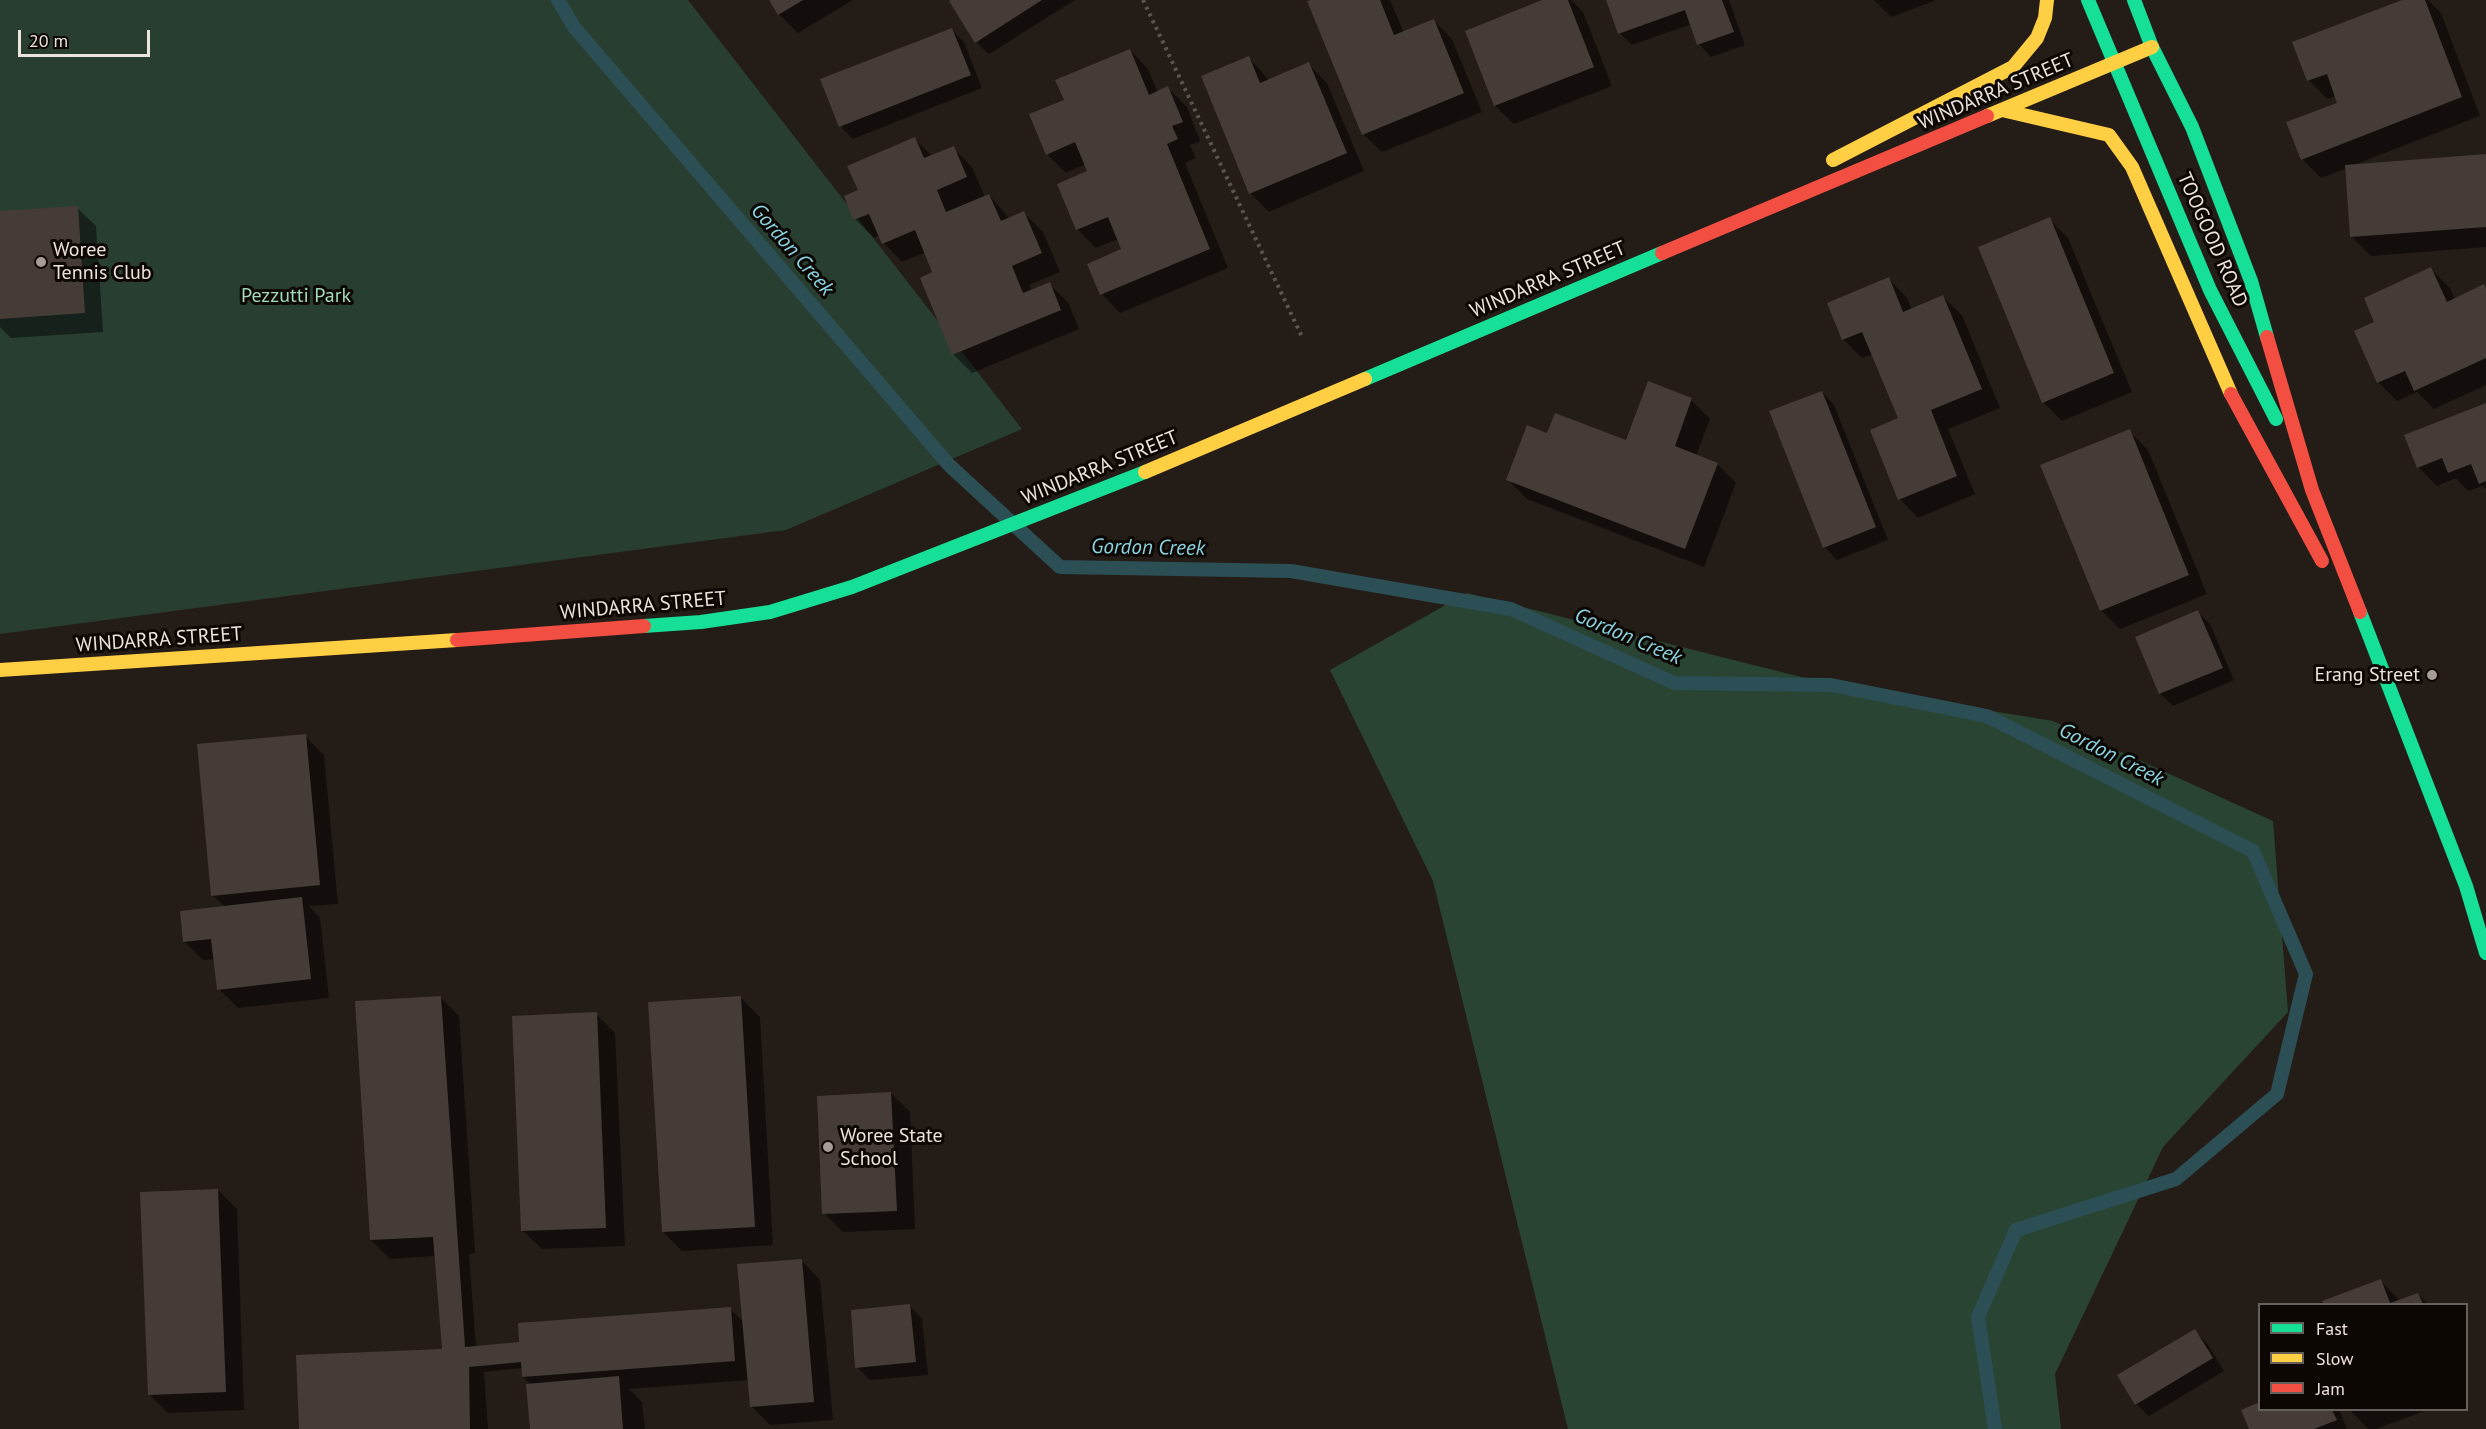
<!DOCTYPE html>
<html>
<head>
<meta charset="utf-8">
<style>
	body { margin:0 }
	#map { position:relative; width:2486px; height:1429px; overflow:hidden; background:#241c17; font-family:"PT Sans",sans-serif }
	canvas { display:block }
	.legend { position:absolute; left:2258px; top:1303px; width:210px; height:108px; box-sizing:border-box; background:#0d0704; border:2px solid #675f5b; margin:0; padding:8px 10px; list-style:none; font-size:18px; color:#ede3dd }
	.legend li { display:flex; align-items:center; gap:12px; height:30px }
	.legend b { width:30px; border:2px solid #675f5b }
	.scale { position:absolute; left:18px; top:30px; width:132px; height:27px; box-sizing:border-box; border:3px solid #ede3dd; border-top:0; padding-left:8px; font-size:18px; line-height:21px; white-space:nowrap; color:#ede3dd; -webkit-text-stroke:4px #0d0704; paint-order:stroke }
</style>
</head>
<body>
<div id="map">
<canvas width="2486" height="1429"></canvas>
<ul class="legend">
<li><b style="height:8px;background:#16e098"></b>Fast</li>
<li><b style="height:8px;background:#ffcf43"></b>Slow</li>
<li><b style="height:8px;background:#f24e42"></b>Jam</li>
</ul>
<div class="scale">20 m</div>
</div>
<script>
const context = document.querySelector('canvas').getContext('2d');
context.lineJoin = 'round';
function paint(path, color) {
  context.fillStyle = color;
  context.fill(path, 'evenodd');
}
function trace(path, color, width, dash) {
  context.strokeStyle = color;
  context.lineWidth = width;
  context.lineCap = dash ? 'butt' : 'round';
  context.setLineDash(dash || []);
  context.stroke(path);
}
function write(font, color, halo, rows, align = 'center') {
  context.font = font + ' "PT Sans",sans-serif';
  context.lineWidth = 6;
  context.setLineDash([]);
  context.textBaseline = 'middle';
  context.strokeStyle = halo;
  context.fillStyle = color;
  for (const [text, x, y, turn = 0] of rows) {
    context.save();
    context.translate(x, y);
    context.rotate((+turn || 0) * Math.PI / 180);
    context.textAlign = isNaN(turn) ? turn : align;
    if (halo) context.strokeText(text, 0, 0);
    context.fillText(text, 0, 0);
    context.restore();
  }
}
const green = new Path2D(`
	M0 0H688L1022 429 786 530 0 634Z`);
const forest = new Path2D(`
	M1467 593 1833 685 2053 721 2273 821 2288 1012 2163 1147 2055 1374 2061 1429H1568L1433 881 1330 670Z`);
const shadow = new Path2D(`
	M771 0H853L798 33 779 14Z
	M954 0H1075L989 54 976 42Z
	M1315 0H1390L1404 33 1434 21 1452 39 1482 112 1382 152 1363 134Z
	M1546 0H1571L1583 12 1612 86 1514 124 1495 106 1466 32Z
	M1608 0H1729L1745 45 1711 57 1699 44 1692 24 1632 45 1620 33Z
	M1874 0H1934V1L1891 17Z
	M2406 0H2428L2441 13 2480 116 2354 165 2486 156V247L2371 256 2352 237 2347 168 2321 178 2302 159 2339 104 2336 96 2327 99 2309 80Z
	M952 30 964 42 982 88 853 139 840 126Z
	M1130 50 1148 69 1158 93 1168 88 1187 107 1200 141 1190 145 1196 158 1185 163 1228 268 1120 313 1102 294 1123 250 1118 239 1096 248 1077 229 1089 172 1086 164 1066 173 1047 154 1065 100Z
	M1249 58 1269 80 1308 64 1327 83 1364 171 1269 212 1250 193Z
	M914 138 933 157 953 148 972 167 985 197 989 195 1010 219 1024 213 1043 232 1060 272 1029 285 1032 291 1049 284 1068 302 1079 329 972 373 954 355 922 278 934 273 926 252 902 262 884 243 880 235 874 238 855 219 860 191Z
	M77 208 96 226 103 332 11 338 0 327V213Z
	M2049 219 2068 238 2132 392 2062 421 2043 402Z
	M2431 269 2450 288 2455 300 2484 286 2486 289V385L2434 409 2417 392 2397 401 2378 382Z
	M1889 279 1907 298 1912 310 1943 297 1962 315 2000 408 1948 429 1975 494 1918 518 1900 499V419L1873 354 1862 358 1843 339Z
	M1822 392 1834 405 1888 540 1837 560 1825 547Z
	M1691 400 1710 419 1696 456 1717 464 1736 483 1704 567 1527 499 1508 480 1627 442Z
	M2486 404V489L2483 486 2468 491 2456 478 2437 486 2418 467Z
	M2129 431 2148 450 2207 594 2120 629 2101 610Z
	M2198 612 2210 624 2234 680 2173 706 2160 693Z
	M305 736 324 755 338 904 309 906 320 918 329 998 238 1008 219 989 215 959 203 960 184 941 225 907 213 895Z
	M440 997 459 1016 475 1253 469 1254 476 1347 518 1343 730 1309 744 1322 802 1261 820 1280 833 1420 770 1425 751 1406 749 1380 629 1389 642 1402 645 1429H531V1385L523 1377V1368L484 1372 488 1429H300L444 1349 436 1256 390 1259 371 1240Z
	M741 998 760 1017 773 1245 682 1251 663 1232Z
	M596 1014 615 1033 625 1246 542 1249 523 1231Z
	M891 1093 910 1112 915 1229 843 1232 824 1213Z
	M218 1190 237 1209 244 1410 168 1413 149 1394Z
	M2380 1280 2400 1301 2418 1294 2428 1304H2325L2324 1302Z
	M910 1306 922 1319 928 1375 870 1380 857 1367Z
	M2194 1331 2207 1343 2224 1371 2149 1416 2136 1404Z
	M2260 1410H2339L2347 1429H2251Z
	M2350 1410H2427L2376 1429H2368Z`);
const stream = new Path2D(`
	M558 0 574 27 949 465 1060 567 1291 571 1511 609 1674 683 1831 685 1987 716 2253 851 2306 974 2277 1094 2176 1179 2016 1230 1978 1317 1995 1429`);
const building = new Path2D(`
	M769 0H803L778 15Z
	M951 0H1042L975 43 949 1Z
	M1311 0H1380L1394 35 1434 19 1464 93 1362 135 1307 1Z
	M1542 0H1568L1594 67 1494 106 1465 31Z
	M1606 0H1722L1734 32 1697 45 1685 10 1618 34Z
	M2402 0H2425L2462 97 2301 160 2286 122 2337 103 2327 74 2307 81 2292 42Z
	M952 28 971 75 839 127 820 79Z
	M1130 49 1149 95 1168 86 1183 122 1172 126 1178 139 1167 144 1210 249 1100 295 1087 264 1121 249 1108 217 1076 230 1057 184 1087 171 1075 142 1046 155 1029 114 1064 100 1055 80Z
	M1249 56 1260 83 1309 62 1347 153 1249 194 1201 76Z
	M915 137 924 158 954 146 967 177 937 190 946 212 989 194 1001 221 1024 211 1042 253 1012 266 1023 293 1050 282 1061 310 952 355 920 278 932 272 915 230 882 244 869 214 853 220 844 196 858 190 847 166Z
	M2486 154V227L2350 237 2345 165Z
	M78 206 85 313 0 319V211Z
	M2050 217 2114 373 2042 403 1978 247Z
	M2431 267 2447 302 2484 284 2486 289V358L2414 391 2405 371 2377 383 2354 331 2374 322 2364 298Z
	M1889 277 1903 312 1943 295 1982 389 1931 410 1957 476 1898 500 1870 430 1898 418 1862 332 1842 340 1827 303Z
	M1648 381 1692 398 1675 446 1718 463 1685 549 1506 480 1527 425 1547 433 1555 413 1626 440Z
	M1822 391 1876 527 1823 548 1769 411Z
	M2486 403V481L2479 484 2471 464 2448 473 2442 458 2417 468 2404 435Z
	M2130 429 2189 575 2100 611 2040 465Z
	M2198 610 2223 668 2159 694 2135 637Z
	M306 734 320 885 211 896 197 744Z
	M302 897 311 979 217 990 211 939 183 942 180 911Z
	M441 996 465 1347 519 1342 518 1323 731 1307 735 1361 522 1377 521 1362 469 1367 470 1429H299L296 1355 442 1349 433 1237 370 1240 355 1001Z
	M741 996 755 1227 662 1232 648 1002Z
	M597 1012 606 1228 521 1231 512 1016Z
	M891 1092 897 1211 822 1214 817 1096Z
	M218 1189 226 1392 148 1395 140 1192Z
	M802 1259 814 1402 750 1407 737 1264Z
	M2381 1279 2390 1303 2418 1293 2423 1304H2324L2322 1301Z
	M910 1304 916 1362 855 1368 851 1310Z
	M2195 1329 2213 1358 2135 1405 2117 1375Z
	M619 1376 623 1429H530L526 1384Z
	M2260 1402V1410H2332L2337 1420 2314 1429H2249L2241 1410Z`);
const path = new Path2D(`
	M1143 0 1303 339`);
const fast = new Path2D(`
	M2088 0 2210 290 2276 419
	M2134 0 2152 47 2192 127 2251 281 2267 337
	M1365 379 1662 253
	M2360 612 2466 886 2486 953
	M644 626 701 622 770 612 852 587 1145 472`);
const slow = new Path2D(`
	M2002 110 2109 135 2132 167 2231 394
	M1987 116 2152 47
	M1833 160 2013 67 2037 38 2045 18 2047 0
	M1145 472 1365 379
	M0 670 457 640`);
const jam = new Path2D(`
	M1662 253 1987 116
	M2267 337 2312 490 2360 612
	M2231 394 2322 561
	M457 640 644 626`);
const markers = [
	[41,262,6,"#a79d98"],
	[2432,675,6,"#a79d98"],
	[828,1147,6,"#a79d98"]
];
const streetNames = [
	["WINDARRA STREET",1996,92,-23],
	["TOOGOOD ROAD",2212,240,66],
	["WINDARRA STREET",1548,280,-23],
	["WINDARRA STREET",1100,468,-22],
	["WINDARRA STREET",643,606,-5],
	["WINDARRA STREET",159,640,-4]
];
const poiNames = [
	["Woree",53,250],
	["Tennis Club",53,273],
	["Erang Street",2420,675,"right"],
	["Woree State",840,1136],
	["School",840,1159]
];
const parkNames = [
	["Pezzutti Park",296,296]
];
const waterNames = [
	["Gordon Creek",792,250,49],
	["Gordon Creek",1148,548,1],
	["Gordon Creek",1628,637,23],
	["Gordon Creek",2111,755,27]
];
paint(green, '#283e31');
paint(forest, '#2a4434');
paint(shadow, '#0007');
trace(stream, '#2b4f55', 14);
paint(building, '#453c37');
trace(path, '#595552', 4, [3, 4.5]);
trace(fast, '#16e098', 14);
trace(slow, '#ffcf43', 14);
trace(jam, '#f24e42', 14);
for (const [x, y, r, color] of markers) {
  const dot = new Path2D();
  dot.arc(x, y, r, 0, 2 * Math.PI);
  context.fillStyle = color;
  context.fill(dot);
  trace(dot, '#0d0704', 2);
}
write('20px', '#ede3dd', '#0d0704', streetNames);
write('20px', '#ede3dd', '#0d0704', poiNames, 'left');
write('20px', '#a1dcbb', '#0d0704', parkNames);
write('italic 21px', '#89d4e2', '#0d0704', waterNames);
</script>
</body>
</html>
